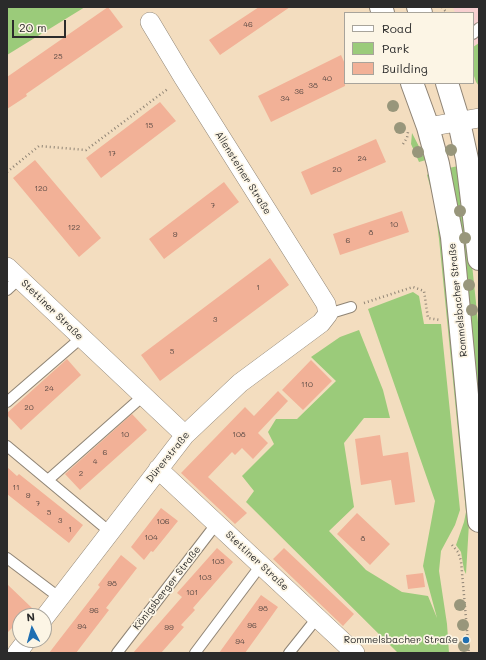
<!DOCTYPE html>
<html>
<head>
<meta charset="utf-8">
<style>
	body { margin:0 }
	#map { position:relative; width:486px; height:660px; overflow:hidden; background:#f3ddbf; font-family:Mali,sans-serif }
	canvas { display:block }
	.frame { position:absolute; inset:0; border:8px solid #2b2b2b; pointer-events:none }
	.legend { position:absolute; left:344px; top:12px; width:130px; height:72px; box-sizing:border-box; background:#fcf5e5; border:1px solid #a8a49b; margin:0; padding:5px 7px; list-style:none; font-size:12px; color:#2b2b2b }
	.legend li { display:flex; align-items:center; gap:8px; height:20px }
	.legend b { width:20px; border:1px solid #a8a49b }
	.north { position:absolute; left:12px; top:608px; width:40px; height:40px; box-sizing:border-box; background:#fcf5e5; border:1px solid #a8a49b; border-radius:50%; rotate:354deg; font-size:11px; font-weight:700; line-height:16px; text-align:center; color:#2b2b2b }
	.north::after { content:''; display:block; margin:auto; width:14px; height:18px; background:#1f6fb2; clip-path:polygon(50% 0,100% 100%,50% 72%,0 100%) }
	.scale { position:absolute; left:12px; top:20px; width:54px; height:18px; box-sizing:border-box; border:2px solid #2b2b2b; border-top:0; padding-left:5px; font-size:12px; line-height:14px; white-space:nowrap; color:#2b2b2b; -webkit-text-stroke:3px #fcf5e5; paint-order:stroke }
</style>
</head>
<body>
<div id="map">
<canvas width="486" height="660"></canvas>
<div class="frame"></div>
<ul class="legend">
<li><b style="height:5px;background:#fff"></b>Road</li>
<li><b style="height:11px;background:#9bcb7a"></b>Park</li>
<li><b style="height:11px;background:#f2b197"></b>Building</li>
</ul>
<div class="north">N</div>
<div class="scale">20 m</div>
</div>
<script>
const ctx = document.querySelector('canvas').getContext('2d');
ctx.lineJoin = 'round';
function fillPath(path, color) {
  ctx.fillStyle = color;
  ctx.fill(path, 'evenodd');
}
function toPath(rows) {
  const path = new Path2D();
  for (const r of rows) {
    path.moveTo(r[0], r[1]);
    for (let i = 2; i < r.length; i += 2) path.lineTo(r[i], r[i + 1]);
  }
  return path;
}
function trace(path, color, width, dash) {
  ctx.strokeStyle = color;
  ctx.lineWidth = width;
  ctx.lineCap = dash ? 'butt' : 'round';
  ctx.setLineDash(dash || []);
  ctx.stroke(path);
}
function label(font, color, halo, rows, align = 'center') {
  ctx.font = font + ' Mali,sans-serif';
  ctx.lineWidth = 3.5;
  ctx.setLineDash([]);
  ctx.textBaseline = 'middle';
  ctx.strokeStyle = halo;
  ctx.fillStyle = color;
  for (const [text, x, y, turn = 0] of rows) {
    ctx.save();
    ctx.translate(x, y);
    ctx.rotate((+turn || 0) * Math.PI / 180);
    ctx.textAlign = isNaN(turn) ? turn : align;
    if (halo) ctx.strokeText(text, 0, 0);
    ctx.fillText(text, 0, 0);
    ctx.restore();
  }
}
const built = toPath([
	[453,7,479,7,479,43,473,47,473,13,455,13]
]);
const green = toPath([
	[7,7,85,7,7,55],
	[479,43,479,86,476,82,473,73,473,47],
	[412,133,426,160,419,162,411,144],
	[458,166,469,235,479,332,479,421,449,168],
	[430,172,443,238,469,523,466,574,464,570,461,552,456,545,464,522,466,512,439,239,434,200,427,175],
	[413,292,419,296,424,324,441,324,460,510,455,525,441,551,439,571,447,624,449,653,398,653,246,502,254,491,242,476,274,444,268,432,276,419,297,419,336,381,311,357,340,337,359,330,383,390,390,418,364,418,344,443,354,507,329,531,366,570,402,592,428,596,437,618,423,566,435,501,368,309]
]);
const building = toPath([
	[108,7,123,27,26,94,27,96,7,109,7,77],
	[259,7,290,7,220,55,209,40],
	[341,55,345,64,345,86,271,122,258,96],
	[160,102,176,121,101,178,86,158],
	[376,139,386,162,311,195,301,172],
	[35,160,101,238,79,257,13,178],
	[224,182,239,202,164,259,149,239],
	[402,211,409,232,340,255,333,234],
	[270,258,289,285,160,381,141,355],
	[67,359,81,375,21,430,7,415,7,413],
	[311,360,332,381,303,410,282,390],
	[278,391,288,401,258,433,268,443,253,459,242,448,235,455,232,452,208,477,247,513,235,524,181,473,245,407,254,416],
	[132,414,147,430,80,490,65,474],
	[380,435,383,456,408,452,415,502,395,505,391,480,361,485,355,439],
	[7,467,17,476,19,474,83,525,69,543,7,494],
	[161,508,178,521,153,552,151,551,144,560,131,547],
	[357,513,390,544,370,565,337,534],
	[217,548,233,562,193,608,195,610,181,625,184,627,161,653,133,653,182,597,177,593],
	[284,548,354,614,343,626,273,559],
	[121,555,137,568,106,608,109,610,76,653,49,653,100,587,98,585],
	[423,573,425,587,408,589,406,575],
	[7,584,32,608,23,616,20,616,20,620,7,633],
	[261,595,278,607,266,624,245,653,219,653]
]);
const path = toPath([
	[442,7,447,13],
	[403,144,407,138,408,132],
	[7,172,39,146,86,150,169,88],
	[364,303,413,287,424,291,428,318,440,320],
	[452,545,458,552,461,561,469,653]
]);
const lane = toPath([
	[473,34,479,28],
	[7,290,19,279],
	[328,314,351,307],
	[7,402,81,338],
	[7,446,110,532],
	[48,480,143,396],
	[7,558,60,598],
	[117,653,217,523],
	[195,653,261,565],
	[289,653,317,618]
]);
const street = toPath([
	[428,127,479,118],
	[7,267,185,435],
	[158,469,355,653],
	[44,618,185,435,240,383,321,323,328,314,326,304,183,77,150,22],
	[17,653,27,640]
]);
const primary = toPath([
	[381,7,383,13],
	[418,7,421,13],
	[412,83,428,127,438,164,452,237,479,521],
	[447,83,459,122,467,159,479,259]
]);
const trees = [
	[393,106],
	[400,128],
	[451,150],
	[418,152],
	[460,211],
	[465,238],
	[469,285],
	[472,310],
	[460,605],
	[463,625],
	[464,646]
];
const markers = [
	[466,640,4,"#1f6fb2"]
];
const numberNames = [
	["46",248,25],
	["25",58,57],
	["40",327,79],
	["38",313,86],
	["36",299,92],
	["34",285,99],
	["15",149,126],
	["17",112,154],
	["24",362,159],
	["20",337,170],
	["120",41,189],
	["7",213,206],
	["10",394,225],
	["122",74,228],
	["8",371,233],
	["9",175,235],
	["6",348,241],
	["1",258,288],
	["3",215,320],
	["5",172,352],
	["110",307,385],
	["24",49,389],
	["20",29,408],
	["10",125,435],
	["108",239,435],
	["6",105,453],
	["4",95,462],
	["2",81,474],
	["11",16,488],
	["9",28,496],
	["7",38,504],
	["5",49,513],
	["3",60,521],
	["106",163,522],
	["1",70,530],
	["104",151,538],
	["8",363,539],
	["105",218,562],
	["103",205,578],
	["98",112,584],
	["101",192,593],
	["98",263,609],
	["96",94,611],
	["96",252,626],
	["94",82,627],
	["99",169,628],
	["94",240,642]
];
const streetNames = [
	["Allensteiner Straße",243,173,58],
	["Rommelsbacher Straße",458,300,-96],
	["Stettiner Straße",52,310,44],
	["Dürerstraße",168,457,-51],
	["Stettiner Straße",257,561,43],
	["Königsberger Straße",167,588,-52]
];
const poiNames = [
	["Rommelsbacher Straße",458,640]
];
fillPath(built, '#f7cfd0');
fillPath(green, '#9bcb7a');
fillPath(building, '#f2b197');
trace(lane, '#8f8475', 12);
trace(street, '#8f8475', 20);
trace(primary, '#8f8475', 24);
trace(path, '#8f8475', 2.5, [1, 3]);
trace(lane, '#fff', 10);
trace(street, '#fff', 19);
trace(primary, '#fff', 22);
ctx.fillStyle = '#98967b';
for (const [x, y] of trees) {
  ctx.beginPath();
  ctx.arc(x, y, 6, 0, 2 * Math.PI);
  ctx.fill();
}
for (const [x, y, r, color] of markers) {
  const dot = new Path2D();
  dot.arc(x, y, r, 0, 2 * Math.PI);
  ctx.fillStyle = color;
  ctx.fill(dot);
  trace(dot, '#fcf5e5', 1.5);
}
label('8px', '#5d4c46', null, numberNames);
label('10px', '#2b2b2b', '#fcf5e5', streetNames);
label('10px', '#2b2b2b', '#fcf5e5', poiNames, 'right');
</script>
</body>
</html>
